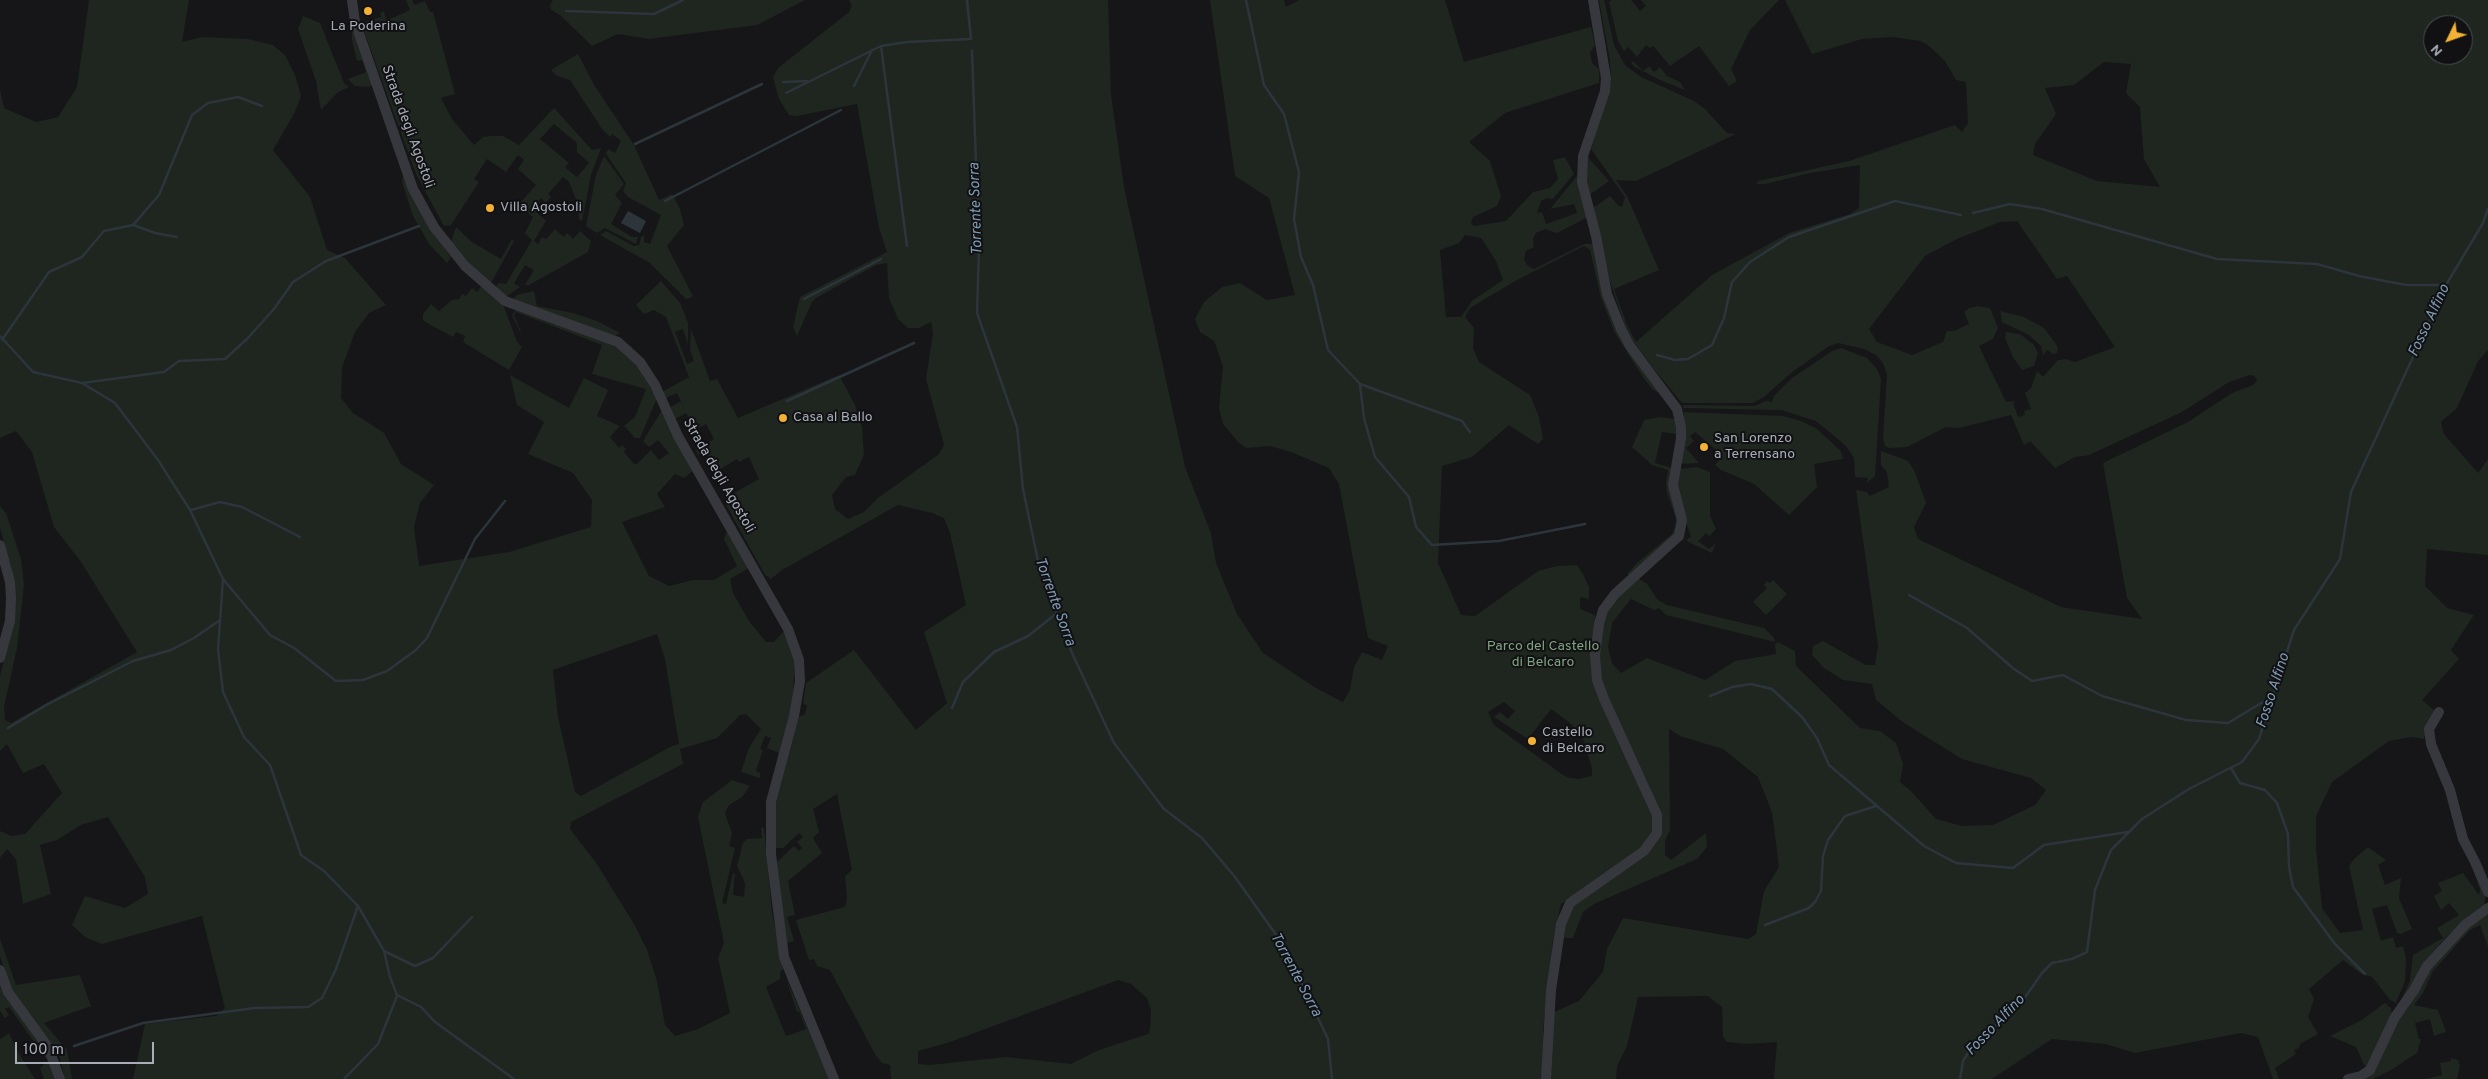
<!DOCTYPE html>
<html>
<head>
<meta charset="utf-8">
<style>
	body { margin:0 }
	#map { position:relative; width:2488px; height:1079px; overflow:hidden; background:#161618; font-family:Overpass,sans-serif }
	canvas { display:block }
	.north { position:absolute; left:2423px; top:15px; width:50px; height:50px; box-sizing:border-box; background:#111113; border:1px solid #4d4f55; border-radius:50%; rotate:228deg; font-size:14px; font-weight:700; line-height:20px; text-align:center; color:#a8adb8 }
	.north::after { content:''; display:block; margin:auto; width:18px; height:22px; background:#f2b134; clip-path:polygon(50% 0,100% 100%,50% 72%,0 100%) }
	.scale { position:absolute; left:15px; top:1042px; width:139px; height:22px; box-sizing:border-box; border:2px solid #a8adb8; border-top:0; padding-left:6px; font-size:15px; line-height:18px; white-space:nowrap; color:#a8adb8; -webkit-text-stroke:4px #111113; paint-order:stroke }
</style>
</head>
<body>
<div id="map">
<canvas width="2488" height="1079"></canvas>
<div class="north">N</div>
<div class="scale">100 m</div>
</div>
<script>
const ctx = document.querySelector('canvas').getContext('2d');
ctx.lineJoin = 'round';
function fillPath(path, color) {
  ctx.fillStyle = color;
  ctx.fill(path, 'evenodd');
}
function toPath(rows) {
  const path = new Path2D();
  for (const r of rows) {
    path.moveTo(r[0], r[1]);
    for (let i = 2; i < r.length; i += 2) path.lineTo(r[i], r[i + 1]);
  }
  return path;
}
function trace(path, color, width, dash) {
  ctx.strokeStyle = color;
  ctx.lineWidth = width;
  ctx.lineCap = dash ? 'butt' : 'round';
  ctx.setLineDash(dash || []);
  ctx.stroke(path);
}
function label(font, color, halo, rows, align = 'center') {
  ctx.font = font + ' Overpass,sans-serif';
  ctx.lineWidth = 4;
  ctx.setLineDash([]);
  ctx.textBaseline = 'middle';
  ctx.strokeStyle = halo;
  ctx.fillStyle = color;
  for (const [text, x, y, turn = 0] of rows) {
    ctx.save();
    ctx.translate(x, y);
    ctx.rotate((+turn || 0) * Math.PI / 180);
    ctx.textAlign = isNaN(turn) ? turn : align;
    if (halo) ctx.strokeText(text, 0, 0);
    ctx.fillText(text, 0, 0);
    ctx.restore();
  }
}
const green = toPath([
	[89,0,189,0,182,42,202,37,248,39,273,45,285,55,295,75,301,96,295,112,273,150,310,197,327,250,345,258,386,305,369,313,355,332,342,368,341,398,353,413,384,433,401,464,434,485,420,503,414,527,419,566,509,552,591,527,592,500,573,473,528,454,544,422,517,405,510,375,569,408,584,378,608,390,597,416,620,426,610,437,619,448,622,445,626,449,624,452,634,464,637,464,651,450,659,460,669,453,658,440,649,447,643,441,662,410,693,471,684,478,675,474,657,494,665,507,622,522,649,576,669,586,693,580,714,580,737,566,724,539,728,528,749,568,730,579,733,593,749,621,766,642,774,642,784,631,795,659,792,707,779,753,767,748,771,738,765,736,760,749,763,750,756,771,760,773,760,778,741,772,749,748,761,729,746,714,740,715,717,738,680,749,683,764,571,822,570,829,597,864,634,924,647,950,657,981,665,1025,675,1036,698,1029,730,1013,718,958,724,943,698,817,703,802,732,780,750,786,742,797,729,805,725,813,732,833,729,846,735,848,722,903,726,904,733,873,735,874,733,895,744,897,745,883,737,866,743,843,747,839,762,838,761,827,764,828,772,913,783,969,780,972,780,979,766,987,786,1036,806,1029,799,1011,797,1012,786,978,829,1079,133,1079,145,1024,216,1016,225,1008,202,916,102,944,85,937,72,925,85,896,125,908,148,894,145,877,108,817,81,825,57,840,40,845,51,894,23,904,16,859,7,849,0,858,0,831,11,836,25,834,62,793,44,764,23,773,7,744,0,751,0,676,12,630,12,571,0,528,0,506,6,513,21,559,24,585,17,648,4,707,5,720,11,723,137,652,81,562,54,527,32,452,16,431,0,438,0,90,4,108,36,122,58,117,77,87],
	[657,634,665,659,679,744,670,747,581,796,575,792,573,783,558,717,553,670],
	[406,0,412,0,414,5,425,1,430,12,433,12,455,94,441,98,452,119,474,145,483,137,491,136,503,136,519,145,554,108,592,150,601,148,591,175,582,221,579,219,576,199,569,182,563,177,548,194,551,197,546,203,541,198,532,208,546,221,534,241,538,244,542,237,546,239,555,229,564,237,567,233,573,239,580,231,591,241,588,252,529,285,525,285,534,270,525,265,514,283,520,287,507,296,496,289,496,287,498,283,506,284,532,240,525,233,533,217,518,205,536,185,518,169,524,160,518,155,506,172,487,159,474,179,479,182,451,225,444,226,416,174,361,23,381,17,380,13,384,11,386,20,395,17,410,10],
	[554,124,577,143,577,152,589,163,577,177,565,167,569,163,540,139],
	[553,0,805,0,757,25,649,39,618,34,592,46,560,15,551,10,550,5],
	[849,0,1108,0,1111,95,1124,187,1185,467,1211,533,1216,563,1237,614,1263,653,1316,688,1343,702,1350,690,1354,667,1362,652,1382,660,1388,646,1368,638,1339,484,1329,468,1291,452,1270,446,1246,448,1238,442,1223,424,1219,408,1223,366,1214,341,1200,332,1195,319,1204,302,1222,287,1240,283,1267,300,1295,295,1269,198,1235,176,1210,0,1284,0,1286,7,1299,0,1445,0,1464,62,1591,27,1595,45,1590,53,1592,63,1599,69,1599,83,1505,113,1469,142,1490,161,1501,196,1497,206,1473,217,1471,224,1474,226,1506,221,1533,192,1550,188,1558,179,1553,160,1565,157,1574,174,1553,199,1547,198,1541,201,1537,213,1542,212,1546,224,1577,213,1574,204,1550,209,1577,176,1588,217,1557,233,1545,229,1536,233,1533,238,1534,247,1526,251,1524,259,1527,265,1534,269,1584,244,1593,244,1605,298,1660,393,1653,390,1643,377,1615,333,1601,298,1590,250,1584,246,1517,280,1470,308,1465,317,1474,328,1473,348,1479,362,1530,395,1539,417,1543,439,1538,444,1509,425,1472,457,1442,466,1438,563,1461,615,1475,616,1538,571,1557,566,1577,565,1584,576,1589,587,1589,599,1580,597,1580,609,1595,615,1596,621,1591,667,1594,680,1653,816,1652,833,1641,849,1561,904,1553,940,1546,1000,1543,1030,1545,1050,1552,1013,1579,1001,1603,972,1607,949,1623,918,1748,939,1756,934,1764,891,1779,867,1772,812,1758,777,1723,749,1680,736,1669,729,1670,830,1665,841,1665,855,1671,860,1706,833,1707,847,1697,859,1594,904,1583,912,1573,938,1564,938,1566,925,1574,905,1646,854,1660,812,1649,785,1607,698,1598,666,1602,625,1610,605,1636,577,1647,584,1658,600,1667,605,1764,628,1774,638,1775,642,1666,615,1659,608,1654,610,1631,599,1612,623,1608,647,1612,663,1621,673,1647,658,1705,680,1735,661,1776,654,1775,644,1778,642,1795,651,1796,666,1860,728,1880,731,1896,743,1903,764,1900,782,1911,791,1936,819,1962,826,1993,825,2035,805,2046,790,2031,778,1962,759,1904,723,1876,700,1872,684,1843,680,1824,668,1812,655,1813,646,1823,641,1866,665,1875,665,1878,646,1856,490,1866,492,1870,496,1889,487,1887,472,1881,465,1881,451,1901,458,1908,461,1914,470,1926,503,1914,527,1918,539,2061,607,2142,619,2127,598,2103,463,2188,422,2232,393,2253,385,2257,381,2255,376,2250,375,2229,382,2182,412,2089,455,2075,457,2055,468,2030,441,2024,445,2011,415,1959,428,1946,427,1907,447,1889,448,1885,446,1883,439,1887,374,1883,363,1876,355,1864,349,1838,343,1829,346,1791,373,1764,397,1753,403,1682,403,1654,369,1635,344,1625,326,1610,281,1593,208,1610,196,1619,206,1622,207,1625,197,1591,149,1611,79,1610,61,1599,0,1604,0,1614,45,1625,65,1641,77,1694,101,1705,109,1727,133,1736,134,1636,181,1616,180,1627,196,1659,270,1614,289,1627,325,1636,342,1712,275,1789,233,1850,214,1859,208,1860,165,1810,173,1765,184,1757,184,1758,181,1849,161,1955,125,1962,132,1968,123,1966,82,1956,80,1945,61,1928,45,1920,41,1893,37,1862,39,1812,54,1785,0,2488,0,2488,350,2478,361,2457,408,2441,422,2444,434,2478,473,2488,459,2488,555,2427,549,2425,586,2447,608,2474,615,2451,650,2459,659,2422,700,2435,711,2427,728,2424,739,2411,737,2389,741,2332,782,2316,816,2316,848,2322,908,2340,933,2363,930,2349,866,2354,859,2368,847,2386,860,2378,865,2385,885,2401,878,2399,898,2412,929,2401,934,2397,933,2387,905,2372,909,2381,941,2393,937,2396,948,2403,946,2406,958,2405,981,2396,1003,2390,1000,2372,977,2360,973,2343,960,2309,989,2314,999,2308,1017,2318,1034,2300,1044,2299,1048,2294,1050,2296,1054,2275,1068,2279,1079,2273,1079,2258,1037,2241,1033,2135,1053,2106,1044,2052,1039,1992,1079,1774,1079,1777,1042,1749,1044,1727,1042,1723,1037,1722,1007,1708,996,1638,997,1627,1046,1617,1066,1616,1079,891,1079,890,1065,882,1063,875,1054,830,970,817,966,814,959,809,960,796,920,845,907,847,899,845,876,852,870,837,794,813,809,819,832,813,838,822,853,788,881,795,915,787,917,794,941,787,943,777,865,778,861,794,846,799,851,802,848,797,842,803,837,799,833,783,848,776,848,776,802,799,717,805,714,807,706,803,703,806,683,854,650,916,730,947,703,924,632,966,605,950,533,944,518,932,513,898,505,782,570,771,579,765,575,724,501,734,493,759,479,749,457,739,462,737,459,717,471,706,451,698,455,696,450,714,439,706,424,697,429,686,413,675,419,669,408,681,401,677,393,666,398,662,392,689,377,666,317,654,310,644,314,636,305,661,281,680,303,688,323,688,344,683,329,675,332,687,364,694,361,690,349,691,329,710,381,717,379,738,418,839,375,855,405,862,427,864,455,855,475,846,477,832,495,835,509,848,519,864,512,878,498,939,454,944,445,926,379,933,333,931,322,919,328,908,328,898,319,889,298,887,263,876,265,816,298,812,302,797,336,793,327,800,297,887,252,879,228,857,104,797,116,789,115,779,99,773,77,778,68,849,12,852,6],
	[2433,25,2463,25,2463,55,2433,55],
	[2104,62,2131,64,2126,93,2140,107,2144,159,2160,187,2097,181,2033,155,2035,144,2056,114,2045,88,2074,85],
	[2017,221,2057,279,2067,276,2115,347,2075,362,2066,359,2058,360,2043,377,2037,371,2031,388,2025,393,2031,409,2024,411,2025,415,2018,417,2013,403,2015,401,2006,402,1979,346,1993,339,1998,328,1990,308,1978,306,1969,308,1964,312,1969,324,1954,331,1947,331,1943,342,1912,355,1877,342,1869,329,1925,256,1957,239,2000,222],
	[1465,235,1481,238,1496,261,1503,280,1472,301,1461,317,1446,317,1440,250,1459,243],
	[1504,702,1515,711,1508,719,1500,712,1494,717,1528,739,1551,709,1569,722,1582,735,1592,768,1592,776,1579,779,1570,778,1563,775,1494,725,1488,712],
	[1118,980,1131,984,1147,998,1151,1010,1150,1030,1148,1034,1099,1050,1071,1064,1006,1057,930,1065,918,1064,918,1051,950,1042],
	[1612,0,1631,0,1640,11,1646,6,1641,0,1779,0,1750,30,1731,69,1737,81,1729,86,1699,46,1670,66,1653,46,1650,48,1646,45,1637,57,1628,47,1624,51,1618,41,1609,2],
	[303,16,320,23,344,83,349,87,338,92,321,110,316,81,298,29],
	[352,28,374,85,368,87,355,86,348,79,366,72,362,60,357,61,352,40],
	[578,54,594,85,634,145,659,200,672,194,680,209,684,225,667,246,693,296,690,298,686,299,650,263,600,235,606,231,634,246,639,245,641,237,644,235,644,242,650,244,661,215,628,197,623,191,626,183,606,154,608,149,615,153,621,141,612,134,610,137,602,129,570,80,557,76,551,70],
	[1633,61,1643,71,1649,66,1654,72,1660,67,1667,76,1680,82,1685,90,1660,80,1635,67,1631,63],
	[1586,155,1609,181,1588,196,1584,182],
	[604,156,624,184,615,195,622,203,611,224,632,237,638,237,636,244,605,228,597,233,586,226,596,175],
	[403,173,428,226,451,257,447,263,429,244,413,216,402,182],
	[456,227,472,242,501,259,512,239,514,241,491,283,479,275,451,242],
	[482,285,503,304,517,342,522,347,509,370,463,342,465,336,456,332,453,337,427,323,423,320,423,314,431,304,439,311,452,300,459,299,462,294,466,296,472,288,477,292],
	[534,291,537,306,573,313,597,321,620,333,614,336,513,299,517,295],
	[516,310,615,346,637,366,657,398,640,438,635,438,624,426,635,417,646,389,592,374,602,345,516,312,514,315,524,340,512,315],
	[2000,311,2024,317,2044,328,2058,347,2057,353,2053,354,2047,350,2043,355,2041,346,2029,335,2002,322],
	[2006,332,2020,334,2034,345,2038,353,2034,366,2022,370,2013,357,2005,338],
	[1841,348,1867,358,1877,369,1881,379,1875,476,1867,483,1868,478,1855,477,1854,458,1846,446,1816,421,1781,410,1683,408,1683,405,1755,406,1766,401,1772,402,1774,396,1792,378,1832,351],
	[1684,412,1783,416,1801,421,1816,428,1829,440,1841,451,1843,459,1814,464,1817,487,1789,515,1754,484,1721,470,1715,465,1723,456,1695,432,1690,436,1694,441,1686,448,1699,463,1679,464],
	[1660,417,1675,419,1677,429,1676,434,1662,432,1655,463,1671,468,1679,518,1677,533,1628,576,1628,573,1637,563,1672,534,1675,527,1676,518,1667,493,1666,482,1668,470,1652,465,1632,447,1644,420],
	[1697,467,1710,472,1710,516,1716,529,1709,536,1706,533,1698,541,1709,549,1716,543,1712,553,1688,542,1687,539,1691,537,1676,492,1678,469],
	[1773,580,1787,594,1766,615,1753,602,1767,588,1764,585,1767,581,1770,583],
	[2474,871,2486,895,2484,905,2448,935,2424,962,2410,992,2399,1004,2410,981,2413,955,2443,938,2437,928,2459,915,2449,903,2441,910,2434,896,2442,891,2438,883,2463,873,2479,895,2480,890],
	[2488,914,2488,947,2480,925,2470,930,2433,971,2423,993,2414,1005,2438,1010,2446,1032,2434,1036,2430,1019,2415,1023,2419,1039,2421,1039,2417,1053,2391,1070,2373,1079,2366,1079,2373,1073,2398,1021,2429,970,2469,927],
	[0,939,16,985,80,975,91,1006,44,1023,67,1050,72,1079,65,1079,60,1058,52,1044,12,992,0,956],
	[0,982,43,1047,57,1079,44,1079,40,1068,48,1061,9,1007,5,1009,9,1015,5,1018,0,1011],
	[2385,1003,2391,1008,2392,1016,2366,1069,2356,1047,2330,1036,2360,1021],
	[9,1033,18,1052,35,1079,0,1079,0,1039],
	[2451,1058,2458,1060,2460,1066,2457,1079,2425,1079,2442,1075,2440,1063,2451,1061]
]);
const water = toPath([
	[628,211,646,221,640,233,621,223]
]);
const stream = toPath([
	[1246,0,1264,85,1284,114,1299,172,1294,219,1301,257,1313,285,1328,350,1360,384,1462,421,1470,432],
	[566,11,654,14,683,0],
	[881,46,907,246],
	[972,51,979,248,977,313,1017,427,1023,489,1039,566,1072,653,1114,743,1164,809,1202,838,1235,877,1282,943,1328,1039,1332,1079],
	[783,82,807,81],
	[854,86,872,50],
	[786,93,881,46,907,42,971,39,967,0],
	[635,144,762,84],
	[665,201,841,110],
	[1973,213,2010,204,2042,209,2217,259,2317,264,2359,276,2406,285,2446,285],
	[133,225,155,233,177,237],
	[804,299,881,259],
	[0,336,33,372,82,383,115,403,158,460,190,510,223,579,218,649,223,692,244,737,270,765,301,855,324,871,358,906,384,951,390,977,397,995,421,1007,435,1022,514,1079],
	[2,340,49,272,82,257,104,231,133,225,159,195,192,115,208,103,238,97,262,106],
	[1657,355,1675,360,1688,359,1712,345,1724,318,1732,282,1750,262,1789,237,1895,201,1961,215],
	[82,383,164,372,179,361,225,359,247,339,274,309,293,282,326,261,419,226],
	[1360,385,1364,418,1375,457,1409,497,1416,527,1432,545,1499,541,1585,524],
	[787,401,914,343],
	[191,510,220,502,242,507,300,537],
	[223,579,270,635,294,648,336,681,363,680,387,671,416,650,427,638,475,539,505,501],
	[1909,595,1967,628,2014,669,2032,681,2063,675,2102,696,2186,720,2228,723,2273,696],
	[1710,696,1732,687,1751,684,1772,689,1802,717,1817,738,1829,765,1924,846,1956,863,2013,868,2044,845,2128,832],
	[952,708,963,682,994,652,1028,636,1057,613],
	[8,728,48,704,133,661,171,650,194,638,220,620],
	[2231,768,2240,783,2265,790,2277,803,2288,834,2289,867,2293,887,2335,944,2365,974],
	[1765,925,1809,908,1815,902,1821,891,1823,856,1828,840,1845,816,1876,806],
	[384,951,415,966,433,958,472,917],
	[74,1046,143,1023,255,1008,308,1007,322,998,336,969,358,906],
	[344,1079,378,1044,397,996],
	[1960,1079,1963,1061,1971,1048,2021,1003,2042,973,2052,963,2072,959,2087,952,2095,890,2111,850,2142,819,2189,789,2242,762,2259,739,2294,630,2340,559,2351,492,2446,285,2483,223,2488,209]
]);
const minor = toPath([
	[352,0,355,22,413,189,434,227,465,266,505,301,618,342,640,362,655,385,678,436,788,629,799,660,800,681,794,716,771,802,771,854,784,957,834,1079],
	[0,545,10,582,11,598,10,621,0,658],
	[2439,712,2429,729,2431,744,2450,790,2463,839,2475,862,2488,892],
	[0,970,8,992,48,1047,60,1079],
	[1546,1079,1551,990,1561,924,1570,903,1644,851,1657,833,1657,815,1604,699,1597,680,1595,655,1599,624,1603,610,1615,594,1679,536,1682,520,1673,485,1681,438,1681,427,1677,409,1630,346,1621,329,1607,294,1596,236,1582,182,1583,156,1605,91,1606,78,1593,0],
	[2348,1079,2361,1076,2370,1070,2395,1017,2414,990,2427,966,2466,924,2488,908]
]);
const markers = [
	[368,11,5,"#f2b134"],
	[490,208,5,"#f2b134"],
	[783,418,5,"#f2b134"],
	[1704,447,5,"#f2b134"],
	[1532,741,5,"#f2b134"]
];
const poiNames = [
	["La Poderina",368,27,"center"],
	["Villa Agostoli",500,208],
	["Casa al Ballo",793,418],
	["San Lorenzo",1714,439],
	["a Terrensano",1714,455],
	["Castello",1542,733],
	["di Belcaro",1542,749]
];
const streetNames = [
	["Strada degli Agostoli",407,127,70],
	["Strada degli Agostoli",718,476,60]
];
const parkNames = [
	["Parco del Castello",1543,647],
	["di Belcaro",1543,663]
];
const waterNames = [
	["Torrente Sorra",977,209,-92],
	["Fosso Alfino",2430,321,-65],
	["Torrente Sorra",1054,602,70],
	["Fosso Alfino",2274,691,-72],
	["Torrente Sorra",1295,975,62],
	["Fosso Alfino",1996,1026,-46]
];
fillPath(green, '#1e261f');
fillPath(water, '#2c353c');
trace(stream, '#2c353c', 2.5);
trace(minor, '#37383d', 10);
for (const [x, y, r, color] of markers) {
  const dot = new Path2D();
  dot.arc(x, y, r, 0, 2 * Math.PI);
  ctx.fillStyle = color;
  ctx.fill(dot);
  trace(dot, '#111113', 2);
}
label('14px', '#a8adb8', '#111113', poiNames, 'left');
label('14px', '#a8adb8', '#111113', streetNames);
label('14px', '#7fa381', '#111113', parkNames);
label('italic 15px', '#7f9bb3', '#111113', waterNames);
</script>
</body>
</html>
